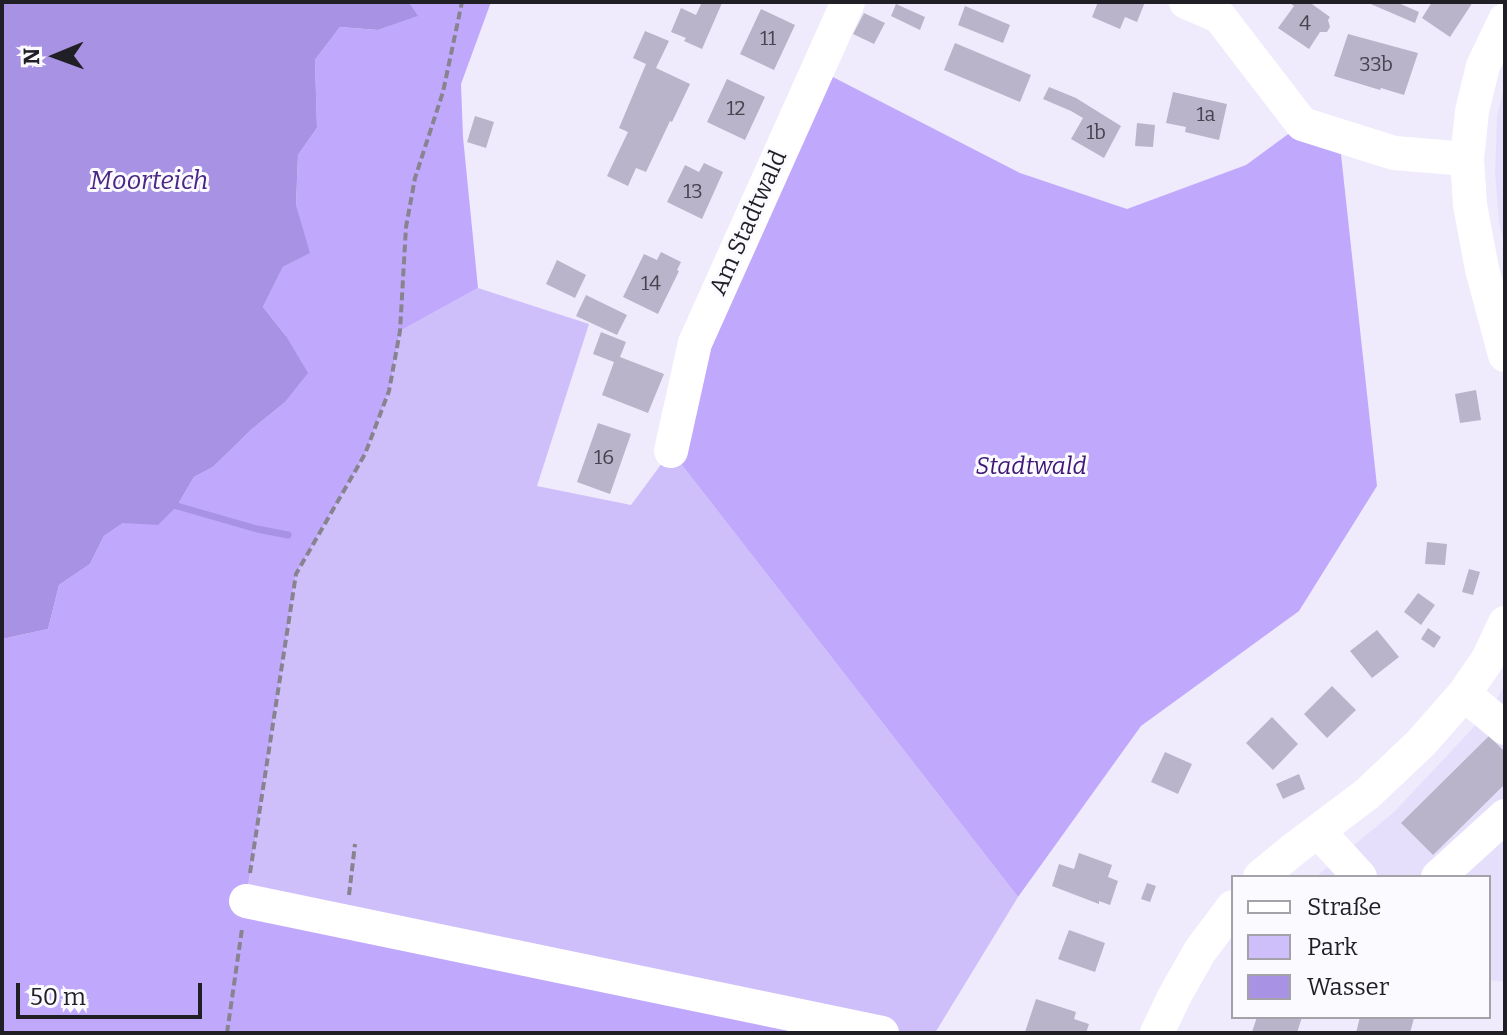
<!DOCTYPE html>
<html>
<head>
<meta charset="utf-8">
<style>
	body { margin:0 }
	#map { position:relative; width:1507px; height:1035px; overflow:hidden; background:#efebfc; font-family:Bitter,serif }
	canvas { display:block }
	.frame { position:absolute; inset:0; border:4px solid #211f26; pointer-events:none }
	.legend { position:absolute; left:1231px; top:875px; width:260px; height:144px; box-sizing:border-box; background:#fbfafe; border:2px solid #a4a2a8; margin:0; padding:10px 14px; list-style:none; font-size:24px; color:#211f26 }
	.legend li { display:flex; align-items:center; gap:16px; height:40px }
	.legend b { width:40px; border:2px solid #a4a2a8 }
	.north { position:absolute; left:16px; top:16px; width:80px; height:80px; -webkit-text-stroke:6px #fbfafe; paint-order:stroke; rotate:269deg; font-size:22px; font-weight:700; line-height:32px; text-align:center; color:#211f26 }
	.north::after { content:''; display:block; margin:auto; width:28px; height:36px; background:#211f26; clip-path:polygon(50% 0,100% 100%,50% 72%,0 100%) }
	.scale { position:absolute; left:16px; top:983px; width:186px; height:36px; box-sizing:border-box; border:4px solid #211f26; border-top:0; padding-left:10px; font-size:24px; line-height:28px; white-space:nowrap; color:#211f26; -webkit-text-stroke:6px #fbfafe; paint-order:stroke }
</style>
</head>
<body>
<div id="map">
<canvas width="1507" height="1035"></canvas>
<div class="frame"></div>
<ul class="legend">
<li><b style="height:10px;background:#fff"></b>Straße</li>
<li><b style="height:22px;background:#cebffb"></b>Park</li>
<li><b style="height:22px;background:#a892e3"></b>Wasser</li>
</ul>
<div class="north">N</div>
<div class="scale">50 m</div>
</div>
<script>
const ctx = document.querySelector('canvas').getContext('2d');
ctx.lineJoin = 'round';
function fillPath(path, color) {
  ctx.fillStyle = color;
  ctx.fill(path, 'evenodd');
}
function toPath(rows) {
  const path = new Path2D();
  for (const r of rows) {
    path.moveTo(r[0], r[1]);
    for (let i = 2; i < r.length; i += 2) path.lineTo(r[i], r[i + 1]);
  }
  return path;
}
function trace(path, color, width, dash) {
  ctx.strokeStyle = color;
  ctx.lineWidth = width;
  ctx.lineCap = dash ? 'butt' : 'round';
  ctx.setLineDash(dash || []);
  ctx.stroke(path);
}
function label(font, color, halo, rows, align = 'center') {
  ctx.font = font + ' Bitter,serif';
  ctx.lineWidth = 6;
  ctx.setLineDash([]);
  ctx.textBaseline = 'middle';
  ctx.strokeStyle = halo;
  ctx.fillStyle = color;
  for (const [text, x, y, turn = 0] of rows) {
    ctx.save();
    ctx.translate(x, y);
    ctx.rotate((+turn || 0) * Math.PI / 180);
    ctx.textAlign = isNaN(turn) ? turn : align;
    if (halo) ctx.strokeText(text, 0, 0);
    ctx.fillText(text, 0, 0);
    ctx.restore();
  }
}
const built = toPath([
	[1505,84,1505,247,1499,222,1495,173,1497,116],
	[1505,684,1505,982,1489,980,1489,877,1320,877,1318,875,1395,811,1471,730,1498,697]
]);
const green = toPath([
	[478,288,589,324,537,486,631,505,671,451,1018,897,935,1033,882,1033,246,901,296,574,365,454,389,391,400,331]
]);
const forest = toPath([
	[409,2,491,2,461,84,463,137,478,288,400,331,389,391,365,454,296,574,246,900,882,1033,2,1033,2,639,48,629,59,585,90,564,104,536,123,523,177,506,194,477,213,467,252,429,284,403,286,336,263,307,283,267,309,253,296,206,298,155,317,128,315,60,340,27,378,30,417,16],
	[827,74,1020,173,1127,209,1246,165,1302,124,1339,136,1377,486,1299,611,1141,726,1018,897,671,451,695,343]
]);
const water = toPath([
	[2,2,409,2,418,16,378,30,340,27,315,60,317,128,298,155,296,205,310,253,283,267,263,307,286,336,308,373,284,403,252,429,213,467,194,477,177,506,158,525,123,523,104,536,90,564,59,585,48,629,2,639]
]);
const stream = toPath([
	[177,506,257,529,288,535]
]);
const building = toPath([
	[702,2,722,3,702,49,684,41,686,38,671,32,681,8,696,15],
	[1098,2,1145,2,1137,22,1125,17,1120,29,1092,17],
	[1288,2,1309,2,1330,17,1328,20,1330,27,1327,32,1320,32,1309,49,1278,28,1294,6],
	[1366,2,1396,2,1419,12,1415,23],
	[1432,2,1473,2,1450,37,1422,18],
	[896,4,925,17,920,30,891,16],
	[965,6,1010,25,1003,43,958,25],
	[761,9,795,25,774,70,740,54],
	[864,13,885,23,874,44,853,34],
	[645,31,669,41,656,68,690,84,672,122,670,121,646,172,636,168,628,186,607,176,628,132,619,128,646,64,633,58],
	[1348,34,1418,53,1404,95,1381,88,1380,90,1334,76],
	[955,43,1031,75,1020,102,944,70],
	[727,79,765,97,745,140,707,122],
	[1049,87,1076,98,1121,126,1104,158,1071,139,1083,118,1071,111,1043,99],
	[1173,92,1227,104,1219,140,1185,132,1186,127,1166,123],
	[475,116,494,122,486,148,467,142],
	[1137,123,1155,125,1153,147,1135,146],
	[704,163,723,172,702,219,667,202,685,165,699,172],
	[661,252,681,262,677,270,679,271,658,314,623,297,644,254,657,260],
	[557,260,586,275,575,298,546,284],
	[586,295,627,315,617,335,576,316],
	[601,332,626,342,620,357,664,374,648,413,602,395,614,362,593,354],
	[1476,390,1481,420,1460,423,1455,394],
	[598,423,631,434,610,494,577,482],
	[1427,542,1447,544,1445,565,1425,564],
	[1469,569,1480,572,1473,595,1462,592],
	[1418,593,1435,605,1421,625,1404,612],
	[1428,628,1441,637,1434,648,1421,639],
	[1377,630,1399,657,1372,678,1350,651],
	[1332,686,1356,710,1327,738,1304,714],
	[1272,717,1298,744,1273,770,1246,743],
	[1489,736,1505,752,1505,784,1433,855,1401,823],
	[1165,752,1192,764,1178,794,1151,782],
	[1299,774,1305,789,1283,799,1276,784],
	[1079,853,1112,865,1108,877,1118,881,1110,905,1099,901,1099,904,1052,886,1059,864,1074,869],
	[1147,883,1156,886,1150,902,1141,899],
	[1069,930,1105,943,1095,972,1058,959],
	[1036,999,1076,1012,1074,1019,1089,1024,1086,1033,1025,1032],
	[1257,1017,1265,1018,1302,1017,1297,1033,1255,1033,1252,1032],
	[1360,1017,1411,1017,1414,1018,1410,1033,1356,1033]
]);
const path = toPath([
	[250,873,296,574,365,454,389,391,400,331,406,227,415,178,443,92,462,2],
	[349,895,355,844],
	[227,1033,242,929]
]);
const minor = toPath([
	[1186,2,1219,16,1302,124,1394,153,1467,159],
	[1505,20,1483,66,1472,111,1467,159,1470,205,1482,269,1505,355],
	[671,451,695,343,848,2],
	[1464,694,1505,728],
	[1318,831,1360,877],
	[1260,877,1294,849,1367,794,1421,743,1464,694,1488,659,1505,623],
	[1438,877,1505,816],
	[246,901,882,1033],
	[1157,1033,1174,997,1200,951,1233,907]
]);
const numberNames = [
	["4",1305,24],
	["11",768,39],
	["33b",1376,65],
	["12",736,109],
	["1a",1206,115],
	["1b",1096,133],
	["13",693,192],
	["14",651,284],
	["16",604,458]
];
const streetNames = [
	["Am Stadtwald",749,223,-66]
];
const parkNames = [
	["Stadtwald",1031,467]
];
const waterNames = [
	["Moorteich",149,182]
];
fillPath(built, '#e6dffc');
fillPath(green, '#cebffb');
fillPath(forest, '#c0a9fd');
fillPath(water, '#a892e3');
trace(stream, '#a892e3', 7);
fillPath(building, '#b9b4c9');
trace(path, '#878490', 4, [8, 4]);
trace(minor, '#fff', 34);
label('20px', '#47444f', null, numberNames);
label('24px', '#211f26', '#fbfafe', streetNames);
label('italic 24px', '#3f1776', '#fbfafe', parkNames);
label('italic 26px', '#4b2785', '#fbfafe', waterNames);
</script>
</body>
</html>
